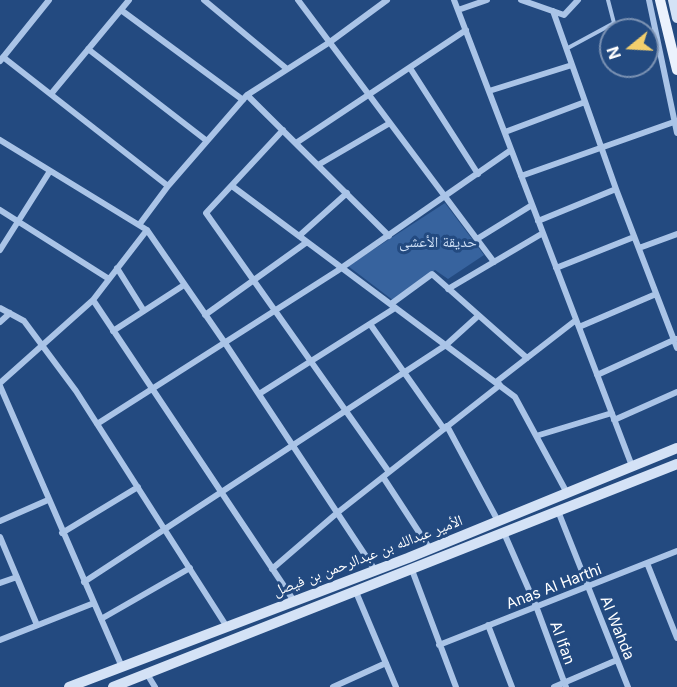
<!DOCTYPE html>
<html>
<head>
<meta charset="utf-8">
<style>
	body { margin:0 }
	#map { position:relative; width:677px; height:687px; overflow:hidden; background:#234a80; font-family:Inter,sans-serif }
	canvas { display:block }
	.north { position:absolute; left:599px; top:18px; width:60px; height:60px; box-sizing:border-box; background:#234a80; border:2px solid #7b92b3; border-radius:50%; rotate:252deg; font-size:16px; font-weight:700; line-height:24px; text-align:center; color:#fff }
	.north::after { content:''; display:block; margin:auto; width:21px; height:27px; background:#f2ce6d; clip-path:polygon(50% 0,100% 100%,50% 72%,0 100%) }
</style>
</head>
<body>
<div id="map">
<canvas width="677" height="687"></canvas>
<div class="north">N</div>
</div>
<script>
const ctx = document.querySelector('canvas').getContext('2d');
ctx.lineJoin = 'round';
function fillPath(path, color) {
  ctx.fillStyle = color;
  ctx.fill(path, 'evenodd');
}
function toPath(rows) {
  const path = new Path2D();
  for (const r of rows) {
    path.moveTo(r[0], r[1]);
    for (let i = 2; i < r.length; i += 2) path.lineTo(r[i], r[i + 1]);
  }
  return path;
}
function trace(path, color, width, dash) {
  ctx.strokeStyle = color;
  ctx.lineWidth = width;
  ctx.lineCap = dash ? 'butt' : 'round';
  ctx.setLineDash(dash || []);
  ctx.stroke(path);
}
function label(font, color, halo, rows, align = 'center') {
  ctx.font = font + ' Inter,"Noto Naskh Arabic",sans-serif';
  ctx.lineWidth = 6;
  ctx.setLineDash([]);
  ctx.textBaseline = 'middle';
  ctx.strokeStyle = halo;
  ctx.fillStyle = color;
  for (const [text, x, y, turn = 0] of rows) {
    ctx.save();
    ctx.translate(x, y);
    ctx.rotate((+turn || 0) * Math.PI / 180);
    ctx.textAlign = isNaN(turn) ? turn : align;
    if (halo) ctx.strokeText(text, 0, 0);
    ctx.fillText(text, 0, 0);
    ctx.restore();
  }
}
const green = toPath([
	[445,203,484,255,448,279,435,270,394,301,348,266]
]);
const service = toPath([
	[566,49,614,23,608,0]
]);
const minor = toPath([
	[204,0,287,69],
	[298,0,494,262],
	[454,0,632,466],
	[521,0,564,15,578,0],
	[649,0,677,133],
	[121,10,243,100],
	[458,10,487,0],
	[553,11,616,189,677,348],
	[88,49,207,141],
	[3,57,168,186],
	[0,61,49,0],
	[410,68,478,174],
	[489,91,572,65],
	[51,94,129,0],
	[247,95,389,236],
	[283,130,206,213,389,472],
	[505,132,585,102],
	[0,140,147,230,225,343,375,570],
	[296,143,466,30],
	[318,165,390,123],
	[521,176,674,122],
	[232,186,515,397,567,493],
	[0,210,109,279],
	[538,221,616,189],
	[139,225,168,186,247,95,330,42,387,0],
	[299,236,347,193],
	[477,239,532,205],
	[639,248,677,234],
	[0,250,50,171],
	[117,268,144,311],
	[556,268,634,237],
	[448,289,543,233],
	[93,300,294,601],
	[391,304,432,274,527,358],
	[0,308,24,321,76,391,227,627],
	[205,315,307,242],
	[0,322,10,313],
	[370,324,444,429],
	[579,327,656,294],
	[113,331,184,285],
	[597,375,676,339],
	[496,382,576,320],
	[0,383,93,300,147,230],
	[0,386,122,667],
	[259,394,395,308],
	[614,420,677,392],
	[97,424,337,271,511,150],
	[447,426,498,521],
	[536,436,612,413],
	[383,477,430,549],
	[558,511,628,687],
	[0,521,48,500],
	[62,533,138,487],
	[504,533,536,606,566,687],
	[0,537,37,625],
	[647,563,677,638],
	[272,569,337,513,500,385],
	[412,570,456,687],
	[84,582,446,345,478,316],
	[0,583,17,577],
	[356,592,396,687],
	[101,619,190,568],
	[488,625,512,687],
	[0,640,94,603],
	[439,645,677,551],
	[147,674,155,687],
	[333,687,386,663],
	[554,687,617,660]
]);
const secondary = toPath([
	[673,0,677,18],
	[69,687,408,558,677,448],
	[113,687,677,464]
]);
const primary = toPath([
	[660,0,677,70]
]);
const parkNames = [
	["حديقة الأعشى",438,242]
];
const streetNames = [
	["الأمير عبدالله بن عبدالرحمن بن فيصل",368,556,-21],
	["Anas Al Harthi",554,587,-21],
	["Al Wahda",617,628,68],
	["Al Ifan",562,643,70]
];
fillPath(green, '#37639e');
trace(service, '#aac4e7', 4);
trace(minor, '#aac4e7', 6);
trace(secondary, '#d4e2f6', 10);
trace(primary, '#ebf2fd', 10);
label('15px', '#cddef5', '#234a80', parkNames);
label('15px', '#fff', '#234a80', streetNames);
</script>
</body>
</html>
